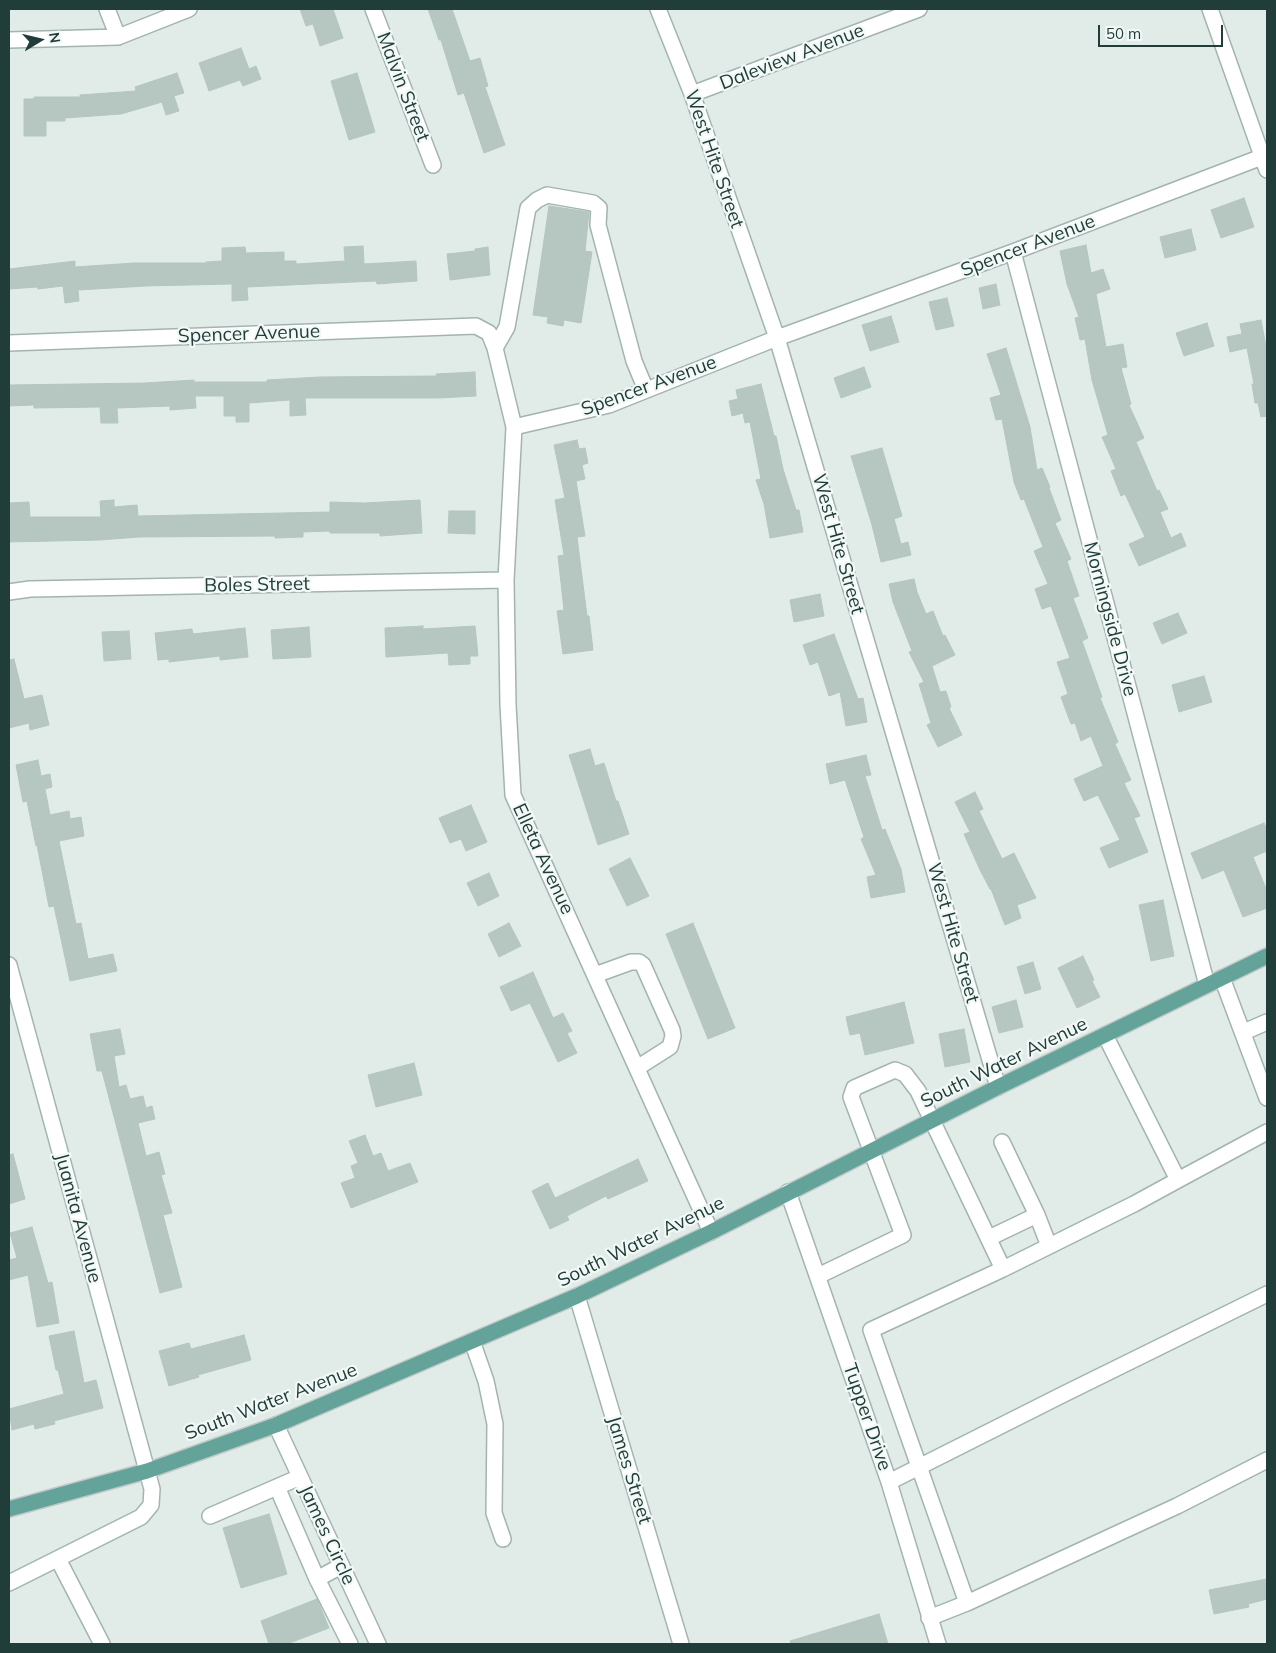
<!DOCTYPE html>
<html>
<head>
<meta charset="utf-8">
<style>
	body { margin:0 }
	#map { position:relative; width:1276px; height:1653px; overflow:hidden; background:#e1ece8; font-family:Mulish,sans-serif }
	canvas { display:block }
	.frame { position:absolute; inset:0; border:10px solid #203d39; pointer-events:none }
	.north { position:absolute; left:15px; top:15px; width:50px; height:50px; -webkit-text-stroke:4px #f1f8f6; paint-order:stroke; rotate:81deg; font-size:14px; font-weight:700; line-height:20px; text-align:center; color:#203d39 }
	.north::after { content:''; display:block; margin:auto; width:18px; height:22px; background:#203d39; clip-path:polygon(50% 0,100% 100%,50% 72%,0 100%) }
	.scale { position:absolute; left:1098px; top:25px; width:125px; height:22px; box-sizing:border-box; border:2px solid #203d39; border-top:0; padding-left:6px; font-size:15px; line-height:18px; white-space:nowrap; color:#203d39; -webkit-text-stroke:4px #f1f8f6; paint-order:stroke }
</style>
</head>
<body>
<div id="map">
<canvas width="1276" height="1653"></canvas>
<div class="frame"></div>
<div class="north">N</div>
<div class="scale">50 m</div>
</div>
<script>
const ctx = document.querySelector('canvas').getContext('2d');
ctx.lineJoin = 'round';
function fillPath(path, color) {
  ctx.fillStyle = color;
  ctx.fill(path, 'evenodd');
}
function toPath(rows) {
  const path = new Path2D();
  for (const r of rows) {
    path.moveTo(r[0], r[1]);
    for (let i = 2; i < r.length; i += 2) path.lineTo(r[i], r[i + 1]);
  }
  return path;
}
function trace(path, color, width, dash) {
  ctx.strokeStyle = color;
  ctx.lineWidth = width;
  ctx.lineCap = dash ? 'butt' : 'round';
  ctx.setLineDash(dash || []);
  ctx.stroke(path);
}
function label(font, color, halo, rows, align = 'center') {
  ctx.font = font + ' Mulish,sans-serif';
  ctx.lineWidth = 4.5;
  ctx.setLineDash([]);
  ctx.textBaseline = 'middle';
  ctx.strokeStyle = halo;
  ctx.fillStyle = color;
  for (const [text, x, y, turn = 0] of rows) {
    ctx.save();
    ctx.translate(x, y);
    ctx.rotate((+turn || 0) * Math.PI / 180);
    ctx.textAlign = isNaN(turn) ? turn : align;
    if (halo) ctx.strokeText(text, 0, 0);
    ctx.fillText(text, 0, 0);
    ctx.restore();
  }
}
const building = toPath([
	[300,9,333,9,343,38,320,46,313,24,306,26,300,9],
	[428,9,452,9,470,61,480,58,488,86,485,87,505,145,484,153,464,93,458,95,441,40,439,40,428,9],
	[241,48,249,69,256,66,261,79,243,86,240,80,209,91,199,63,241,48],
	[177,73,184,93,174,96,179,111,166,115,162,102,121,114,65,118,65,121,46,121,46,136,24,136,24,99,34,99,34,97,80,97,80,95,136,91,135,87,177,73],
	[357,73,375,132,349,140,331,81,357,73],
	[1244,198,1254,227,1221,238,1211,210,1244,198],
	[549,206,589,212,585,251,592,252,581,323,564,320,563,326,547,323,548,317,533,315,549,206],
	[1191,229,1196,250,1165,258,1160,237,1191,229],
	[1086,245,1091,273,1103,269,1110,289,1096,294,1106,347,1123,344,1127,367,1121,368,1131,404,1129,405,1144,438,1136,442,1157,491,1159,490,1168,509,1160,512,1171,538,1181,533,1186,546,1139,566,1129,544,1145,537,1125,494,1121,496,1111,471,1116,469,1102,437,1108,435,1092,380,1085,339,1080,340,1075,318,1079,317,1067,284,1060,251,1086,245],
	[363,246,364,264,416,261,417,281,377,284,376,281,247,287,248,300,232,301,232,284,146,286,78,290,79,301,65,303,63,286,38,289,37,287,9,289,9,269,75,261,75,267,134,263,206,263,206,262,222,261,222,248,245,247,246,253,284,252,284,261,296,261,296,264,345,261,344,247,363,246],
	[488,247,490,275,450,280,447,254,475,251,475,249,488,247],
	[996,284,1000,305,983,309,979,288,996,284],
	[947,298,954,326,936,330,929,302,947,298],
	[891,316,899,342,870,351,862,325,891,316],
	[1261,320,1267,352,1267,416,1261,417,1258,403,1255,403,1252,384,1254,384,1247,348,1230,352,1227,337,1242,334,1240,324,1261,320],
	[1207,323,1214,346,1184,356,1176,333,1207,323],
	[1006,348,1030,427,1037,470,1042,468,1050,487,1049,488,1061,520,1055,523,1071,559,1067,561,1079,596,1073,598,1088,638,1082,641,1102,697,1100,698,1118,742,1115,744,1131,780,1124,783,1140,816,1134,818,1148,852,1109,868,1100,848,1120,840,1098,795,1084,801,1074,779,1103,766,1091,736,1081,741,1075,723,1071,724,1061,697,1068,694,1057,662,1070,658,1051,606,1042,609,1035,589,1048,584,1034,551,1043,547,1024,499,1021,500,1014,482,1002,419,996,420,990,398,1001,395,987,354,1006,348],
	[864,367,871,387,841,398,834,378,864,367],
	[475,372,476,396,438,398,305,398,306,415,290,416,290,400,249,403,249,422,236,422,236,416,224,416,224,396,195,396,196,408,170,410,170,406,117,408,118,423,101,423,100,407,34,408,34,405,9,406,9,385,145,383,194,380,194,382,267,382,267,380,320,377,437,376,436,374,475,372],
	[761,384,774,436,776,436,783,469,796,510,799,510,803,532,770,538,764,504,756,480,761,479,750,422,745,423,743,413,732,416,729,401,738,399,736,390,761,384],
	[577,440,579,449,585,448,588,463,582,465,585,479,576,481,585,536,577,537,587,616,589,616,593,650,563,654,557,611,564,610,558,556,564,555,555,500,565,498,554,445,577,440],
	[882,448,902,516,894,519,901,544,908,542,911,555,881,562,872,525,851,456,882,448],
	[114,500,114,507,137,505,138,516,330,512,330,502,364,503,420,500,422,533,380,536,380,533,330,533,330,531,303,532,303,537,275,538,275,536,139,537,100,540,9,542,9,503,29,502,30,517,101,517,100,501,114,500],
	[449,511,475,511,475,534,448,533,449,511],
	[914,579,917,592,926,614,933,611,943,636,945,635,955,655,932,666,940,692,946,691,951,707,949,708,962,735,938,747,927,725,931,723,919,684,924,682,909,652,912,651,893,602,889,584,914,579],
	[820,594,824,616,794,622,790,600,820,594],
	[1178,613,1187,633,1162,644,1153,623,1178,613],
	[423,626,423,629,475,626,478,656,470,656,470,664,449,665,448,653,386,657,385,628,423,626],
	[309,627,311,657,273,659,271,630,309,627],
	[245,628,248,657,220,660,220,656,169,662,169,659,158,660,155,633,192,629,193,634,245,628],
	[129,631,131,659,104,661,102,632,129,631],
	[834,634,858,699,863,698,867,722,846,726,840,692,829,696,818,662,810,665,803,645,834,634],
	[14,659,24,699,42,695,49,725,30,730,29,723,9,728,9,660,14,659],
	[1204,676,1212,702,1179,712,1172,685,1204,676],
	[590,749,595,766,604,763,616,801,618,801,629,834,598,845,569,755,590,749],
	[866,755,871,775,865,776,882,830,885,829,901,869,905,892,871,898,867,877,876,875,861,839,864,837,845,780,830,784,826,764,866,755],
	[38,760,41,776,50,774,52,787,45,789,50,815,69,811,70,819,81,817,84,836,59,841,76,924,81,923,88,959,113,954,117,971,70,981,54,906,49,907,37,845,36,846,27,801,23,802,16,765,38,760],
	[975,792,983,809,979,811,1002,859,1014,853,1036,898,1017,905,1021,918,1005,925,991,889,990,889,980,870,964,834,970,832,955,802,975,792],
	[471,805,487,842,466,851,461,839,450,843,439,818,471,805],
	[1264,823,1267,830,1267,851,1253,857,1267,891,1267,908,1243,917,1224,870,1202,879,1191,853,1264,823],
	[630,858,649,896,627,906,609,869,630,858],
	[489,873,499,896,478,906,467,883,489,873],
	[1163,900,1174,956,1151,961,1139,905,1163,900],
	[509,923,521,946,499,957,488,934,509,923],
	[693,923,735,1028,708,1039,666,934,693,923],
	[1083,956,1094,980,1092,981,1100,997,1077,1008,1058,968,1083,956],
	[1033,962,1041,989,1025,994,1017,967,1033,962],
	[533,972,553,1018,563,1013,572,1031,567,1033,577,1053,558,1062,530,1003,511,1011,500,987,533,972],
	[1016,1000,1023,1027,999,1033,992,1007,1016,1000],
	[904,1002,914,1043,865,1055,860,1033,850,1035,846,1017,904,1002],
	[120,1029,125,1054,114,1056,119,1087,126,1085,130,1099,143,1096,146,1108,152,1106,155,1119,138,1123,146,1156,159,1152,165,1174,161,1175,172,1213,163,1215,182,1287,160,1293,102,1071,97,1071,90,1034,120,1029],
	[964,1029,970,1062,945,1067,939,1034,964,1029],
	[414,1063,422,1095,376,1107,368,1075,414,1063],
	[365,1135,373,1156,381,1153,388,1171,410,1163,418,1182,351,1208,341,1183,355,1178,351,1166,358,1163,349,1141,365,1135],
	[13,1154,25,1199,9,1204,9,1155,13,1154],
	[638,1159,648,1181,608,1199,606,1196,567,1216,569,1220,550,1229,532,1191,548,1183,555,1198,638,1159],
	[32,1227,48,1283,52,1282,59,1323,37,1327,28,1275,9,1280,9,1260,17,1258,10,1233,32,1227],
	[74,1331,84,1383,96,1380,103,1408,54,1421,55,1424,35,1429,34,1424,12,1430,9,1409,64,1394,58,1370,56,1370,49,1336,74,1331],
	[244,1335,251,1360,198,1375,199,1377,169,1386,159,1351,189,1343,191,1349,244,1335],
	[269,1514,287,1574,241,1588,223,1528,269,1514],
	[1267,1579,1267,1599,1248,1604,1249,1607,1214,1614,1209,1590,1267,1579],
	[317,1599,329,1628,287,1644,269,1644,261,1621,317,1599],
	[879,1614,888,1644,791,1644,790,1641,879,1614]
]);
const minor = toPath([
	[107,9,118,37],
	[373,9,433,165],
	[658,9,692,94,777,338,998,1087],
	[1210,9,1267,170],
	[9,40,118,37,189,9],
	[692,94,919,9],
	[1013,252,1207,985],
	[9,343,476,326,489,333,495,348,514,427,506,580,508,705,513,795,711,1232],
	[495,348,507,327,528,208,537,200,547,195,593,203,599,208,598,225,634,361,646,390],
	[514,427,609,405,777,338,1013,252,1267,155],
	[9,592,30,589,506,580],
	[9,965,152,1489,151,1505,141,1517,9,1583],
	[595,975,631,962,639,962,643,965,672,1030,673,1036,670,1047,637,1068],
	[1222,978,1267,1098],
	[1244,1032,1267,1022],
	[1002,1142,1037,1215,1049,1246],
	[1178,1180,1267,1132],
	[788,1192,889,1482,938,1644],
	[989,1238,1037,1215],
	[1003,1269,1134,1204,1178,1180,1105,1035],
	[818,1276,903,1235,851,1097,854,1088,895,1070,905,1074,918,1091,1003,1269,871,1330,967,1603],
	[577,1296,681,1644],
	[472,1341,486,1381,495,1424,494,1513,503,1539],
	[276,1425,378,1644],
	[889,1482,1064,1394,1267,1294],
	[277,1487,317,1579,341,1566],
	[210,1516,300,1477],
	[58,1559,102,1644],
	[317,1579,350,1644],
	[929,1618,967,1603,1177,1506,1267,1460]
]);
const major = toPath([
	[9,1509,147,1471,276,1425,577,1296,711,1232,998,1087,1267,956]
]);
const streetNames = [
	["Daleview Avenue",792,57,-21],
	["Malvin Street",403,87,69],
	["West Hite Street",714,159,71],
	["Spencer Avenue",1028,246,-21],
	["Spencer Avenue",249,334,-2],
	["Spencer Avenue",649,386,-20],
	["West Hite Street",838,544,74],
	["Boles Street",257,585,-1],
	["Morningside Drive",1110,619,75],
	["Elleta Avenue",543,859,65],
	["West Hite Street",953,933,74],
	["South Water Avenue",1004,1063,-26],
	["Juanita Avenue",78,1218,75],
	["South Water Avenue",641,1242,-26],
	["South Water Avenue",271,1402,-21],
	["Tupper Drive",867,1417,71],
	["James Street",629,1470,73],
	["James Circle",327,1535,65]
];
fillPath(building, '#b6c7c2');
trace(building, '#b3c6c0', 1);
trace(minor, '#a3b4b0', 18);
trace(major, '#c1c9c8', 18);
trace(minor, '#fff', 15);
trace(major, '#63a39a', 15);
label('19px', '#203d39', '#f1f8f6', streetNames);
</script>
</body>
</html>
